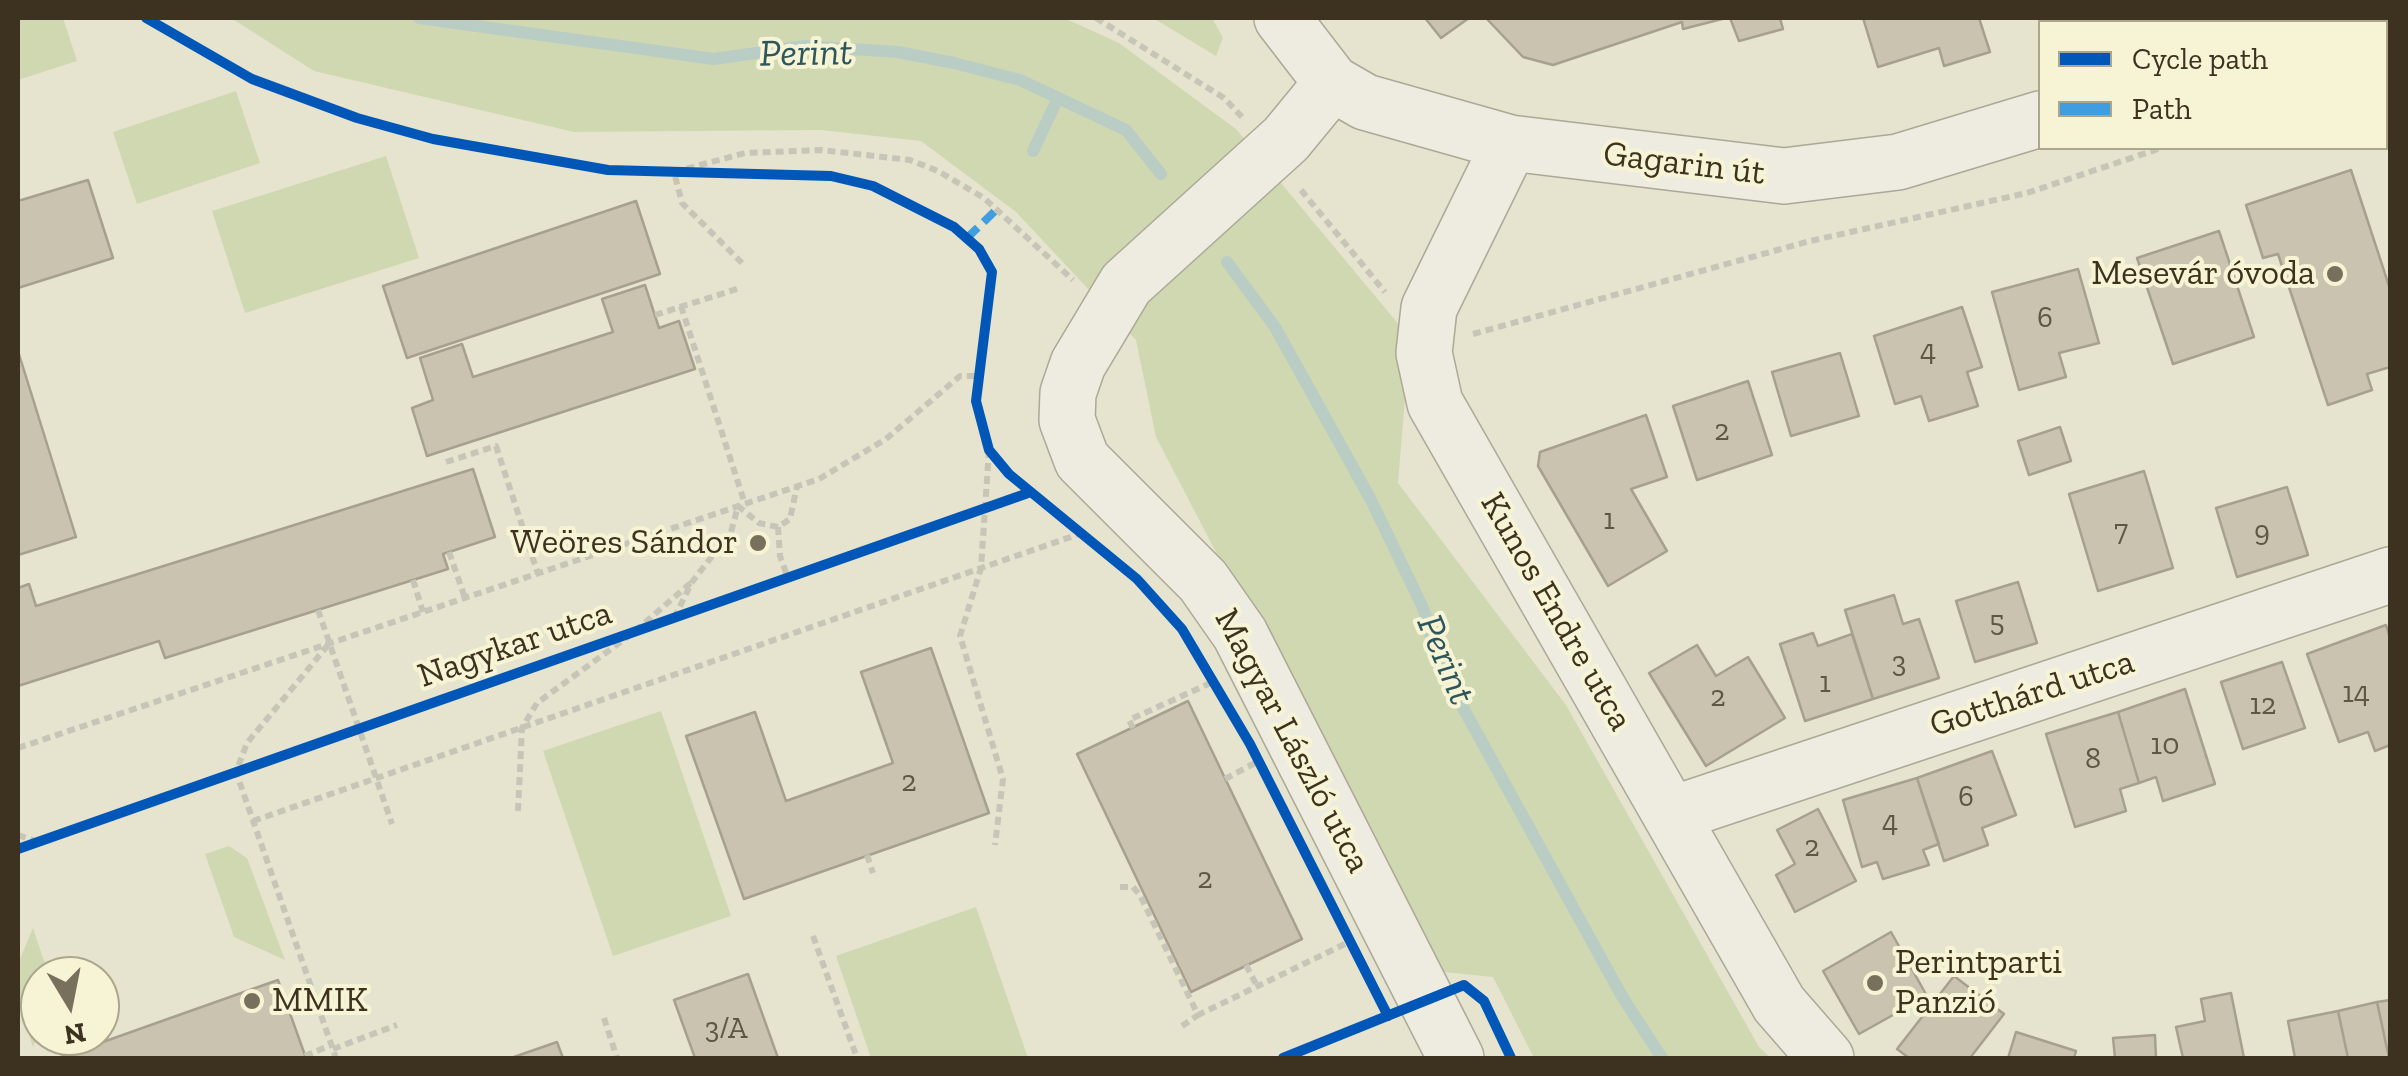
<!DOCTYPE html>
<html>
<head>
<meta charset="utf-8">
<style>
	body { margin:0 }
	#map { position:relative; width:2408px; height:1076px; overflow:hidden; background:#e6e4cf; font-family:"Zilla Slab",serif }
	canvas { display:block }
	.frame { position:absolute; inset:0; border:20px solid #3c321f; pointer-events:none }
	.legend { position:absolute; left:2038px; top:20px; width:350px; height:130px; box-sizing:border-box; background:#f7f4d5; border:2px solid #aca68c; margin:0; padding:12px 18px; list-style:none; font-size:30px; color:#3c321f }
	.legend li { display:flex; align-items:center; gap:20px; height:50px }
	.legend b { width:50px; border:2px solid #aca68c }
	.north { position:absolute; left:20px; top:956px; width:100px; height:100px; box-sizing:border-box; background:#f7f4d5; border:2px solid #aca68c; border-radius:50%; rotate:170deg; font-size:28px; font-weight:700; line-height:40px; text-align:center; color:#3c321f }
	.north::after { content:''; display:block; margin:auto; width:35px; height:45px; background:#78705d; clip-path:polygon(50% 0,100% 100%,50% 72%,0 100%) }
</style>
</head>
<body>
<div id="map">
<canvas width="2408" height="1076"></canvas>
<div class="frame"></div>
<ul class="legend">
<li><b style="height:12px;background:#0057b8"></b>Cycle path</li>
<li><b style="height:12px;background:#3f9de0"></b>Path</li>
</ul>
<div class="north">N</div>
</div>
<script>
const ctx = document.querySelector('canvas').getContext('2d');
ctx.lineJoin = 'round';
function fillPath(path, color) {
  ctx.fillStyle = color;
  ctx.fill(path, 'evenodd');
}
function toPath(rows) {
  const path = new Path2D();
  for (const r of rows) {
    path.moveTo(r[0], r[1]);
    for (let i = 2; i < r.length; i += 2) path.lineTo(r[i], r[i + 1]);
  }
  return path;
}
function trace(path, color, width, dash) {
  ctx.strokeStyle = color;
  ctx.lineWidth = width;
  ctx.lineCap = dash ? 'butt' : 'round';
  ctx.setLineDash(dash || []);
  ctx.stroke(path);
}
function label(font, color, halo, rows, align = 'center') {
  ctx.font = font + ' "Zilla Slab",serif';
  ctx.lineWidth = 8;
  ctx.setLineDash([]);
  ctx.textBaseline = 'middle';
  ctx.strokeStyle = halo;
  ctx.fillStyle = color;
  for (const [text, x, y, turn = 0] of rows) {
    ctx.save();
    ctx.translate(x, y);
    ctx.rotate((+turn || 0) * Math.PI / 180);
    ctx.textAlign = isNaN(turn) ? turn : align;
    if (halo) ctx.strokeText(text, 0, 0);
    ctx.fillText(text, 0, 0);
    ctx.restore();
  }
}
const green = toPath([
	[18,18,63,18,77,61,18,80],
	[231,18,1064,18,1119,43,1236,129,1410,338,1398,483,1566,705,1759,1047,1771,1058,1534,1058,1493,977,1434,971,1156,437,1136,340,1016,212,921,141,821,130,574,132,314,71],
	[1153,18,1212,18,1223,38,1216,56],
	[236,91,260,163,137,204,113,132],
	[386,156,419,258,245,313,212,211],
	[661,711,731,916,613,956,543,751],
	[229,846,247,858,285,960,234,937,205,854],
	[976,907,1028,1058,871,1058,836,956],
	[33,928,49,976,40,976,40,1032,33,1047,18,1000,18,964]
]);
const stream = toPath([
	[419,18,714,59,805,46,898,52,954,63,1020,80,1126,130,1161,174],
	[1033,151,1058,98],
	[1227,262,1275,327,1371,500,1423,608,1440,666,1623,998,1662,1058]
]);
const building = toPath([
	[1425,18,1469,18,1441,38,1425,18],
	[1486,18,1726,18,1683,29,1682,22,1553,65,1523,57,1486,18],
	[1730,18,1780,18,1783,29,1739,41,1730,18],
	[1863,18,1979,18,1990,52,1944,66,1939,48,1878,67,1863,18],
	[2351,170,2390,289,2390,367,2367,374,2372,390,2328,405,2278,254,2263,258,2246,205,2351,170],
	[88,180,113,258,18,288,18,201,88,180],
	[636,201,660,274,407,358,383,286,636,201],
	[2219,231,2254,337,2173,364,2137,258,2219,231],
	[2078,269,2099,343,2059,353,2066,377,2019,390,1992,292,2078,269],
	[645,285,659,328,679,321,695,369,427,456,412,408,433,400,420,358,462,344,473,377,613,332,602,299,645,285],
	[1962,307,1982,367,1967,372,1978,406,1929,421,1921,396,1895,404,1874,336,1962,307],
	[18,351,76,537,18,555,18,351],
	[1840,353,1859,416,1791,436,1772,372,1840,353],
	[1748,381,1772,455,1697,480,1673,406,1748,381],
	[1646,415,1667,477,1631,489,1667,551,1608,586,1538,466,1540,452,1646,415],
	[2060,427,2071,461,2029,475,2018,441,2060,427],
	[473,469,495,537,443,554,448,569,165,658,159,641,18,686,18,588,29,584,36,606,473,469],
	[2144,471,2173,568,2098,591,2069,494,2144,471],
	[2287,487,2308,555,2237,577,2216,508,2287,487],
	[2018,582,2037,643,1975,662,1956,601,2018,582],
	[1894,595,1903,624,1919,619,1939,678,1873,699,1845,610,1894,595],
	[2386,625,2390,638,2390,745,2375,751,2368,732,2339,742,2307,654,2386,625],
	[1813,633,1818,646,1852,634,1873,699,1805,721,1780,644,1813,633],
	[1697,645,1716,676,1748,657,1785,718,1706,766,1649,673,1697,645],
	[931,648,989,813,744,899,686,736,755,712,786,801,893,763,861,672,931,648],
	[2282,662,2305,728,2243,749,2221,682,2282,662],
	[2185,689,2215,784,2163,801,2156,777,2139,783,2118,712,2185,689],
	[1188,701,1302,939,1191,992,1077,754,1188,701],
	[2118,712,2139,783,2120,789,2126,811,2075,827,2046,734,2118,712],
	[1992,751,2016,815,1982,828,1988,845,1944,861,1917,778,1992,751],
	[1917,778,1939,844,1923,850,1929,865,1883,879,1877,862,1862,867,1843,800,1917,778],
	[1818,809,1856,881,1795,912,1776,875,1795,864,1777,830,1818,809],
	[1891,932,1927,996,1859,1034,1823,971,1891,932],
	[748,974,778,1058,695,1058,674,1000,748,974],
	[1954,976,2004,1014,1970,1058,1909,1058,1897,1049,1954,976],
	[278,980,306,1058,58,1058,162,1021,278,980],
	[2231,993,2244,1058,2183,1058,2176,1027,2205,1021,2201,999,2231,993],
	[2390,1000,2390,1058,2389,1058,2377,1002,2390,1000],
	[2377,1002,2389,1058,2348,1058,2338,1011,2377,1002],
	[2338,1011,2348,1058,2295,1058,2288,1021,2338,1011],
	[2016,1032,2076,1051,2074,1058,2008,1058,2016,1032],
	[2155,1035,2156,1058,2115,1058,2113,1038,2155,1035],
	[557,1042,563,1058,511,1058,557,1042]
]);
const path = toPath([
	[1096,18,1224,98,1243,118],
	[2386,71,2390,69],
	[1301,190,1385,292],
	[742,263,682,203,674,172,745,153,821,150,910,160,938,171,984,198,1073,280],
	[681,306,745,504],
	[655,315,740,288],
	[1473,334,1810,241,2027,193,2161,148],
	[989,450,981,568,960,636,1003,779,995,845],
	[446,462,496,446,538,574],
	[778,527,780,556,788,578],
	[449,552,465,598],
	[413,580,423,612],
	[318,610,392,824],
	[674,618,692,582,731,532,738,506,759,523,778,527,790,519,797,486],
	[328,645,247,743,236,772,336,1058],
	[1133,728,1129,720,1215,681],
	[18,748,819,479,886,439,960,376,977,376],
	[1225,779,1255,763],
	[518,811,522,728,537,703,633,633,692,582],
	[253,821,1082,533],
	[18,835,38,842],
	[867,855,873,873],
	[1120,887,1133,887,1140,895,1198,1015,1345,944],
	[813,936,857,1058],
	[1246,965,1257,986],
	[604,1018,617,1058],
	[1182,1026,1198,1015],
	[333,1049,397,1025],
	[305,1056,331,1045]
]);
const minor = toPath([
	[1282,18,1332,83,1365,102,1510,143,1784,176,1898,162,2040,119],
	[2328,22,2343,18],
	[1332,83,1286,139,1126,284,1078,364,1068,393,1067,420,1082,460,1203,581,1240,634,1456,1058],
	[1510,143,1429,308,1424,353,1435,403,1779,1004,1826,1058],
	[1673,814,2390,575]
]);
const quiet = toPath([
	[967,238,997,209]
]);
const cycleway = toPath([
	[146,18,252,79,357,118,433,139,608,170,831,176,873,186,954,227,979,249,992,272,976,401,989,450,1009,474,1137,579,1182,629,1250,744,1388,1016],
	[18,849,1031,492],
	[1283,1058,1464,985,1484,1001,1511,1058]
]);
const markers = [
	[2335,274,10,"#78705d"],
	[758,543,10,"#78705d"],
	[1875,983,10,"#78705d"],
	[252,1001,10,"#78705d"]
];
const numberNames = [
	["6",2045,318],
	["4",1928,351],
	["2",1722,431],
	["1",1609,520],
	["7",2121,531],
	["9",2262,532],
	["5",1997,622],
	["3",1899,663],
	["1",1825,683],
	["14",2356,693],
	["2",1718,697],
	["12",2263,705],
	["10",2165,745],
	["8",2093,759],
	["2",909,782],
	["6",1966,797],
	["4",1890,822],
	["2",1812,847],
	["2",1205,879],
	["3/A",726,1029]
];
const streetNames = [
	["Gagarin út",1684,164,7],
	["Kunos Endre utca",1556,612,60],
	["Nagykar utca",515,645,-19],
	["Gotthárd utca",2032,694,-18],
	["Magyar László utca",1292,741,62]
];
const poiNames = [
	["Mesevár óvoda",2315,274],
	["Weöres Sándor",738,543],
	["Perintparti",1895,963,"left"],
	["Panzió",1895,1003,"left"],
	["MMIK",272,1001,"left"]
];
const waterNames = [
	["Perint",806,54,-1],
	["Perint",1445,660,67]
];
fillPath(green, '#d0d8b1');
trace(stream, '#bacdc5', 12);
fillPath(building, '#cac3b0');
trace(building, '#a7a08e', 2.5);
trace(minor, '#aca897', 58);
trace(path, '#c7c5b7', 6, [8, 5]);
trace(minor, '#eeece1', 55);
trace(quiet, '#3f9de0', 8, [15, 8]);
trace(cycleway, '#0057b8', 10);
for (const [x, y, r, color] of markers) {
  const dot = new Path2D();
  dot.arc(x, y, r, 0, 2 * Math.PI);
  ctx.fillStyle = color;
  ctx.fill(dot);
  trace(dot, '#f7f4d5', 4);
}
label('30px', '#605643', null, numberNames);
label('35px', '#3c321f', '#f7f4d5', streetNames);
label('35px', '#3c321f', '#f7f4d5', poiNames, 'right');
label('italic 38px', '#2d565c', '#f7f4d5', waterNames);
</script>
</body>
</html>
